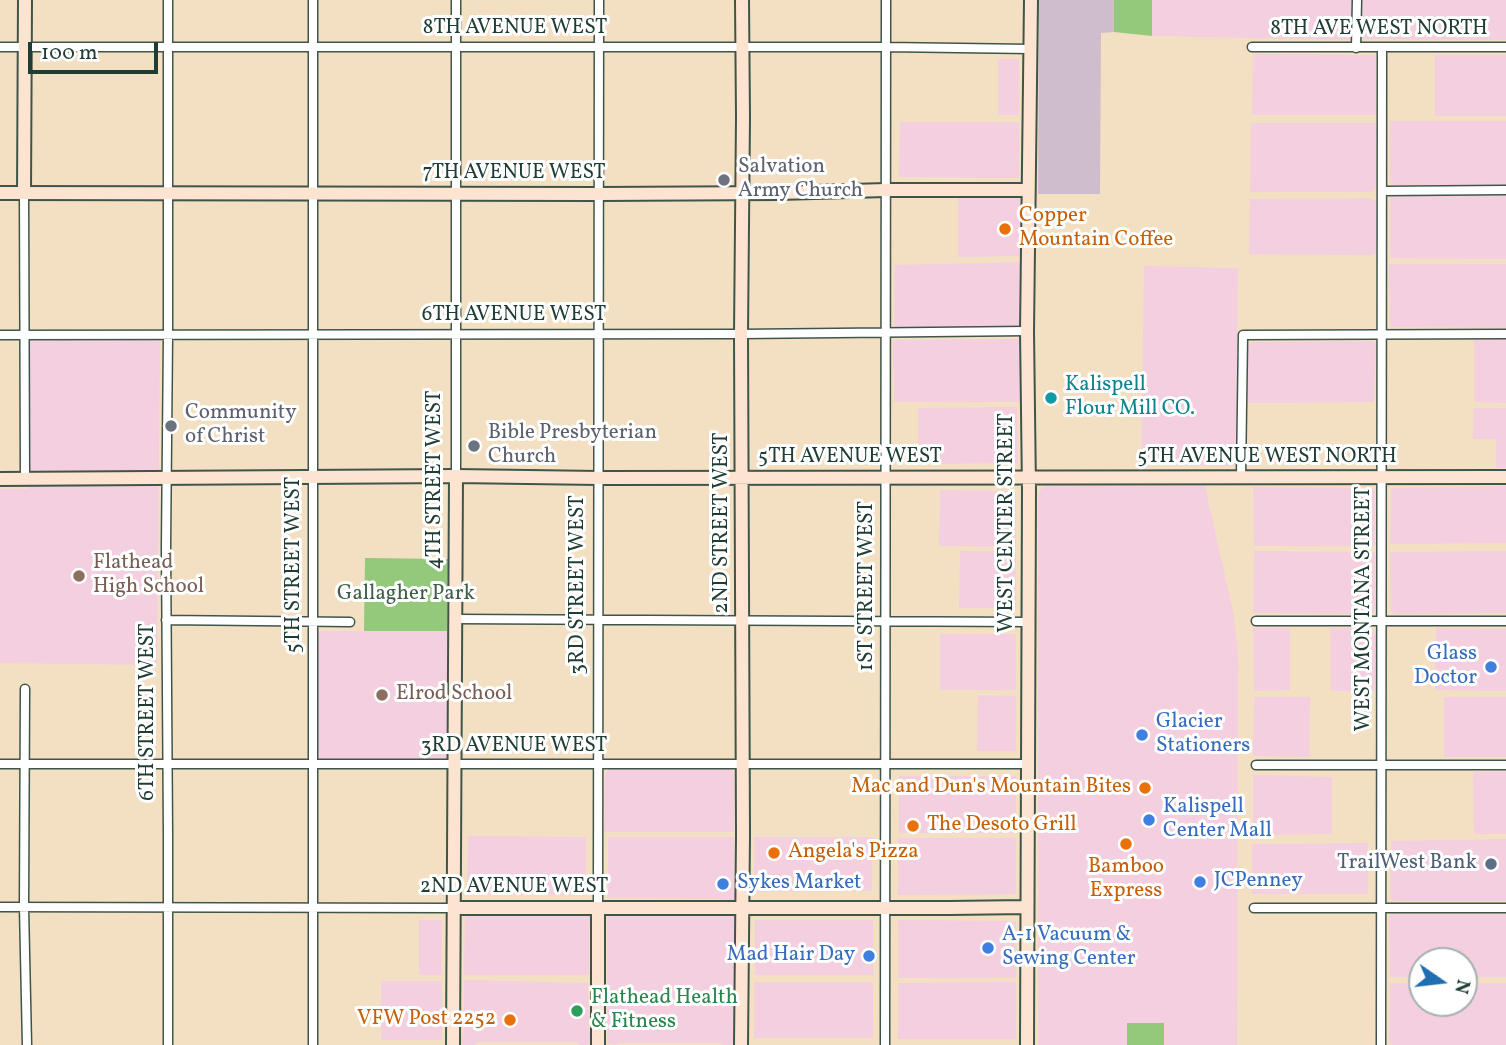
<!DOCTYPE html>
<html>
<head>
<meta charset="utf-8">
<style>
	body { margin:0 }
	#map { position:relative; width:1506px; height:1045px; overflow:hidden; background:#f3e0c3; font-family:Vollkorn,serif }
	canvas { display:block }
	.north { position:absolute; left:1408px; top:947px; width:70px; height:70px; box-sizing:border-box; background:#fff; border:2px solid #a5b1ae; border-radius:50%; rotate:104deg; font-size:19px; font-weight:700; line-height:28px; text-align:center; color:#1f3d34 }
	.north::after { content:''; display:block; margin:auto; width:24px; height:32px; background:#1f6fb2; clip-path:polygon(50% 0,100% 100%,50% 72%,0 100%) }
	.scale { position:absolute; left:28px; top:42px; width:130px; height:32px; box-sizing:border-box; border:4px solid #1f3d34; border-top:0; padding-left:9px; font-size:21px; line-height:24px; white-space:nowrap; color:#1f3d34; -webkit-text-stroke:5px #fff; paint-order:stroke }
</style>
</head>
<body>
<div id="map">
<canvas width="1506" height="1045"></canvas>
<div class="north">N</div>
<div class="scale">100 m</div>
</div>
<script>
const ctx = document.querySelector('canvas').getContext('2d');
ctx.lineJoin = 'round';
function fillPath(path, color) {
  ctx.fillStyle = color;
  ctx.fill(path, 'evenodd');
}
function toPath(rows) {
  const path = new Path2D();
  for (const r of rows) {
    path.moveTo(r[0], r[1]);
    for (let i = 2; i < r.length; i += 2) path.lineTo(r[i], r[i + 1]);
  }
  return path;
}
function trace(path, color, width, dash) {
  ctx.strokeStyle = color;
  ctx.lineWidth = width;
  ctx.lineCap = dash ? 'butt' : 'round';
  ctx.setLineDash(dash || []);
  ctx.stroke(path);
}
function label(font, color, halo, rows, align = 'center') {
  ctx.font = font + ' Vollkorn,serif';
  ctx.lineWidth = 6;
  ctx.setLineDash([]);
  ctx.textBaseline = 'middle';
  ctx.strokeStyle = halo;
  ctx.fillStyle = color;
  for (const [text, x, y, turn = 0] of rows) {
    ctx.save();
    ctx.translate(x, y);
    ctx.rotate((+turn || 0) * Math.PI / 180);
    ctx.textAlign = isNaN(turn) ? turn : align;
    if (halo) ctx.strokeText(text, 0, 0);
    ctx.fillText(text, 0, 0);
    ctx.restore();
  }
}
const built = toPath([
	[1152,0,1352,0,1351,40,1152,36],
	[1362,0,1506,0,1506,40,1361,39],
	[1253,54,1376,55,1376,115,1252,115],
	[1435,55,1506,55,1506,116,1435,116],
	[998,59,1019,59,1019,115,998,115],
	[1390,121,1506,121,1506,185,1393,185,1390,182],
	[900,122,1019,122,1019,178,899,177],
	[1251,123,1377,123,1376,184,1375,190,1370,192,1250,192],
	[958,195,1017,195,1020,197,1020,256,958,257],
	[1392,195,1506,196,1506,259,1390,258,1390,198],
	[1370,198,1376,201,1377,203,1377,246,1376,253,1371,255,1249,254,1250,199],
	[1020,262,1019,326,896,327,894,326,894,265],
	[1389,264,1506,264,1506,328,1391,327,1390,325],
	[1144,266,1238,268,1236,466,1141,465],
	[30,339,160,340,157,665,0,663,0,489,28,489],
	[1019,339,1020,343,1020,402,894,402,893,343,895,340],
	[1506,339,1506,403,1474,402,1474,340],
	[1371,341,1374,342,1376,345,1374,402,1251,403,1248,402,1248,347,1251,342],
	[1017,407,1018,463,918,464,918,408],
	[1474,408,1506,408,1506,468,1496,468,1496,439,1473,439],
	[1046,486,1205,486,1234,616,1238,655,1237,1045,1038,1045,1038,497,1040,491,1042,487],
	[1506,486,1506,543,1390,544,1391,488],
	[1253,487,1374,488,1375,491,1375,546,1254,546],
	[940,490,1016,491,1016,547,939,546],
	[960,551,1016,551,1016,608,959,608],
	[1254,551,1375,552,1375,607,1374,612,1370,614,1253,613],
	[1506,551,1506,613,1395,614,1391,611,1390,552],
	[1253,628,1290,628,1290,690,1254,691],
	[1330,628,1373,629,1376,635,1375,691,1331,691],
	[1436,628,1506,629,1506,691,1435,690],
	[318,631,447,631,447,760,318,760],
	[940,634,1016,634,1016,690,940,690],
	[978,695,1016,696,1016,751,977,751],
	[1254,697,1310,697,1309,757,1253,756],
	[1444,697,1506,697,1506,757,1444,757],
	[610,768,731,769,734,774,734,832,607,832,604,830,605,774],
	[1473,772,1506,772,1506,834,1474,834],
	[1253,775,1332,777,1332,834,1253,835],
	[899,776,1016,776,1016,833,899,833],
	[468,836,586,837,586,895,467,894],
	[608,837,734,837,734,887,737,890,736,897,732,901,723,899,608,898],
	[754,837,872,837,872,891,754,892],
	[898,838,1016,838,1016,894,898,895],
	[1506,839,1506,901,1395,901,1390,898,1391,841],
	[1368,843,1368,894,1252,894,1252,844],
	[584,913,588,913,592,917,589,926,589,975,464,975,465,916,579,916],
	[1391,914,1506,914,1506,977,1464,977,1464,961,1422,961,1422,977,1390,977,1389,916],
	[607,916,734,916,734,1032,736,1035,736,1041,734,1043,730,1045,724,1045,720,1043,621,1043,616,1045,607,1043],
	[419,920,442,920,442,975,419,975],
	[755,920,873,920,873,975,755,975],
	[898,920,1016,921,1016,978,898,978],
	[464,980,588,983,589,1032,592,1038,591,1041,587,1045,580,1045,577,1042,478,1042,475,1045,463,1045,461,1042,464,1031],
	[381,981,442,981,442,1040,381,1040],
	[754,982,873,982,873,1038,754,1038],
	[1016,982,1016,1039,898,1039,898,983],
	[1390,983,1422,983,1422,1003,1464,1003,1464,983,1506,983,1506,1045,1392,1045,1389,1041]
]);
const industrial = toPath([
	[1039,0,1114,0,1114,32,1101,33,1100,194,1038,194]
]);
const green = toPath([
	[1114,0,1152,0,1152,36,1114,32],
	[365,558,448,559,447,631,364,631],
	[1127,1023,1164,1023,1164,1045,1127,1045]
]);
const street = toPath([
	[168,0,168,335,166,547,168,835,168,1045],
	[0,47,886,47,1031,49],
	[1252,47,1506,47],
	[1356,48,1357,0],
	[1382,191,1506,190],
	[24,193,25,479],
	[0,335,741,334,1027,331],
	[456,476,456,0],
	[1241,477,1243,335,1506,334],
	[455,619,1028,622],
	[166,620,350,622],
	[1256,621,1506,621],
	[25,689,24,907,27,1045],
	[0,764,1028,764],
	[1256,765,1506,765],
	[0,907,454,908],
	[598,908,599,0],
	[1254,908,1506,908],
	[313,1045,313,0],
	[885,1045,886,0],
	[1381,1045,1382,48]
]);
const secondary = toPath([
	[0,193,599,194,779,193,886,190,1028,190],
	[24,193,25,0],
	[0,479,456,476,599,478,1506,477],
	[454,908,949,908,1027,907],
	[453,1045,456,476],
	[598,1045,598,908],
	[741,1045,743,835,741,334,743,117,742,0],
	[1027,1045,1029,490,1027,331,1031,0]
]);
const markers = [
	[724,180,7,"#6b7280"],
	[1005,229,7,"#e8710a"],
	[1051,398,7,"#0f9aa8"],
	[171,426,7,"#6b7280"],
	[474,446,7,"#6b7280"],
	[79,576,7,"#8d6e63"],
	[1491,667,7,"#3f7fe0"],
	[382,695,7,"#8d6e63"],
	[1142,735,7,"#3f7fe0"],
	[1145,788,7,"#e8710a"],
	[1149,820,7,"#3f7fe0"],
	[913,826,7,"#e8710a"],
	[1126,844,7,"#e8710a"],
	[774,853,7,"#e8710a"],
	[1491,864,7,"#5c6f8a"],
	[1200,882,7,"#3f7fe0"],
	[723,884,7,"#3f7fe0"],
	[988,948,7,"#3f7fe0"],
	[869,956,7,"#3f7fe0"],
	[577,1011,7,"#2e9e5b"],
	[510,1020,7,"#e8710a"]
];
const streetNames = [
	["8TH AVENUE WEST",515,29],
	["8TH AVE WEST NORTH",1379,30],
	["7TH AVENUE WEST",514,174],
	["6TH AVENUE WEST",514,316],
	["5TH AVENUE WEST",850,458],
	["5TH AVENUE WEST NORTH",1267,458],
	["4TH STREET WEST",436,480,-90],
	["2ND STREET WEST",723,523,-90],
	["WEST CENTER STREET",1008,523,-90],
	["5TH STREET WEST",295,565,-90],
	["3RD STREET WEST",579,585,-90],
	["1ST STREET WEST",868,586,-90],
	["WEST MONTANA STREET",1365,609,-90],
	["6TH STREET WEST",149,712,-90],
	["3RD AVENUE WEST",514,747],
	["2ND AVENUE WEST",514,888]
];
const worshipNames = [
	["Salvation",738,168],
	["Army Church",738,192],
	["Community",185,414],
	["of Christ",185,438],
	["Bible Presbyterian",488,434],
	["Church",488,458]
];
const foodNames = [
	["Copper",1019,217],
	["Mountain Coffee",1019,241],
	["Mac and Dun's Mountain Bites",1131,788,"right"],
	["The Desoto Grill",927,826],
	["Angela's Pizza",788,853],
	["Bamboo",1126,868,"center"],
	["Express",1126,892,"center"],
	["VFW Post 2252",496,1020,"right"]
];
const cultureNames = [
	["Kalispell",1065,386],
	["Flour Mill CO.",1065,410]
];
const educationNames = [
	["Flathead",93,564],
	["High School",93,588],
	["Elrod School",396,695]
];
const parkNames = [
	["Gallagher Park",406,595]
];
const shopNames = [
	["Glass",1477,655,"right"],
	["Doctor",1477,679,"right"],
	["Glacier",1156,723],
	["Stationers",1156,747],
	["Kalispell",1163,808],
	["Center Mall",1163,832],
	["JCPenney",1214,882],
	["Sykes Market",737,884],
	["A-1 Vacuum &",1002,936],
	["Sewing Center",1002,960],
	["Mad Hair Day",855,956,"right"]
];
const serviceNames = [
	["TrailWest Bank",1477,864]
];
const leisureNames = [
	["Flathead Health",591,999],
	["& Fitness",591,1023]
];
fillPath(built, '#f3cfdf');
fillPath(industrial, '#cfbdce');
fillPath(green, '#94c97b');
trace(street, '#3f5549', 11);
trace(secondary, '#3f5549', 16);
trace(street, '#fff', 8);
trace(secondary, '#fde4d1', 12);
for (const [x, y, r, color] of markers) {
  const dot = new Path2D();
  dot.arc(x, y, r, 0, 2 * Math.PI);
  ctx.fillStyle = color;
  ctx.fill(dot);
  trace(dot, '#fff', 2.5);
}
label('21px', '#1f3d34', '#fff', streetNames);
label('21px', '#5b616d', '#fff', worshipNames, 'left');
label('21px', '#c56008', '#fff', foodNames, 'left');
label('21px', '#0d838f', '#fff', cultureNames, 'left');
label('21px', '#785e54', '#fff', educationNames, 'left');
label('21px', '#3c6046', '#fff', parkNames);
label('21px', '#366cbe', '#fff', shopNames, 'left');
label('21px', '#4e5e75', '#fff', serviceNames, 'right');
label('21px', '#27864d', '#fff', leisureNames, 'left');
</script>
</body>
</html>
